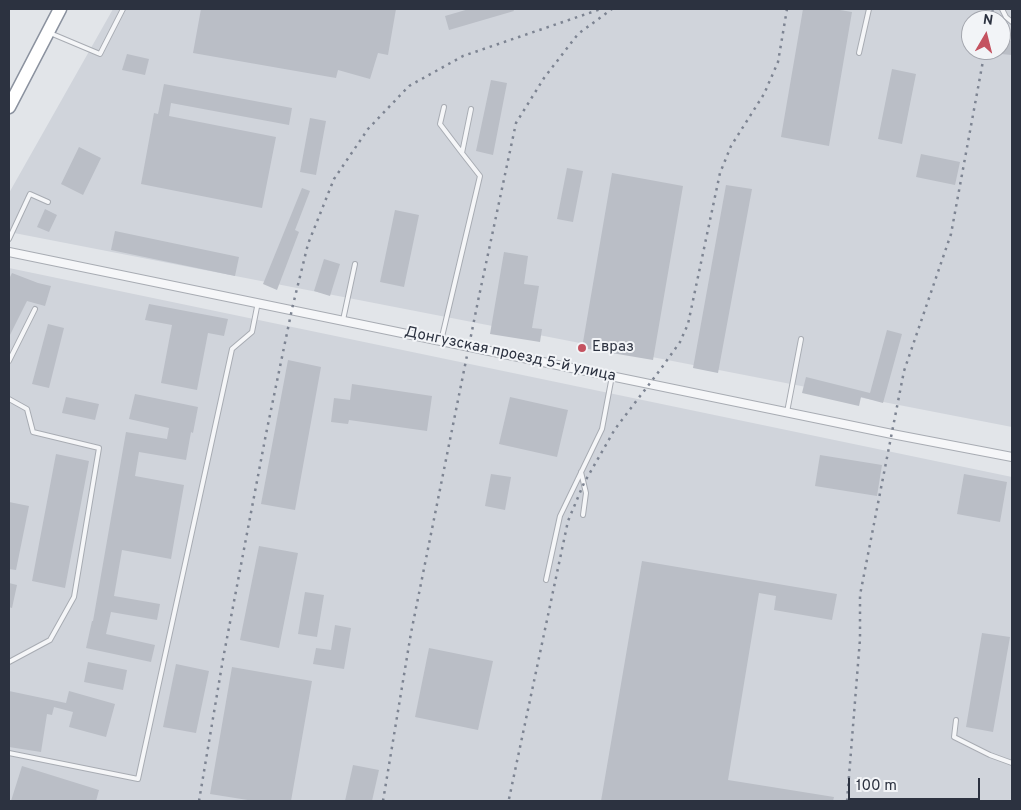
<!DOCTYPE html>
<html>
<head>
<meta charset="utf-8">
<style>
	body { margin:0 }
	#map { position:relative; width:1021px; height:810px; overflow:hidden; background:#e2e5e9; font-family:Overpass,sans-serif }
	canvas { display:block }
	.frame { position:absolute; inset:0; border:10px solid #2c3240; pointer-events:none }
	.north { position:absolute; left:961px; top:10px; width:50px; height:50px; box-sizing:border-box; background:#f2f4f7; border:1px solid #a3a6ae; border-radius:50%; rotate:8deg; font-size:14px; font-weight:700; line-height:20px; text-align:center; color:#2c3240 }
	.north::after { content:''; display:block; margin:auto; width:18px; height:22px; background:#c45260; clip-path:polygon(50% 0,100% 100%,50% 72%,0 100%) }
	.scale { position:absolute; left:848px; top:778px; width:132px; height:22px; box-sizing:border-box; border:2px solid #2c3240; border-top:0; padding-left:6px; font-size:15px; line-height:18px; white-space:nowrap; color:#2c3240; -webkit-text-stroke:4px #f2f4f7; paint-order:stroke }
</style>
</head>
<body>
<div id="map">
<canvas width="1021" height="810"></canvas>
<div class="frame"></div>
<div class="north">N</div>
<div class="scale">100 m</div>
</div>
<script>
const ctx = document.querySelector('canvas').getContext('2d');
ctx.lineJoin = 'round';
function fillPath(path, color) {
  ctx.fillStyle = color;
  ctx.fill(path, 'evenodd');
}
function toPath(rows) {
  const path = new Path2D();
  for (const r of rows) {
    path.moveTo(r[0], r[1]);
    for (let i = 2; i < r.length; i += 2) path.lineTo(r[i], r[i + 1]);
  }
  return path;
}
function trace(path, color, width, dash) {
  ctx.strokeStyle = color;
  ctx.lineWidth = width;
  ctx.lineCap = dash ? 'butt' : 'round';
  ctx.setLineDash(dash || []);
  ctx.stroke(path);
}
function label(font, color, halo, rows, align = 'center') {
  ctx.font = font + ' Overpass,sans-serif';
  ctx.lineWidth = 4;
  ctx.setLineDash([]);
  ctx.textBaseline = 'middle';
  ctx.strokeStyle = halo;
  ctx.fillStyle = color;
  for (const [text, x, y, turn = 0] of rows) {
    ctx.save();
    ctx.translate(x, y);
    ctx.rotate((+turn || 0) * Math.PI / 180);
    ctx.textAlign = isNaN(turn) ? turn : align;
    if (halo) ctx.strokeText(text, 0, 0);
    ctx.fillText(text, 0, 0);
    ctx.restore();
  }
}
const built = toPath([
	[113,9,1012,9,1012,427,9,232,9,193],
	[971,20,1001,20,1001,50,971,50],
	[9,268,1012,477,1012,801,9,801]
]);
const building = toPath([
	[201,9,396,9,388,55,378,53,370,79,338,70,336,78,193,53],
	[469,9,513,9,514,11,449,30,445,16],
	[803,9,834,9,852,12,829,146,781,137],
	[1001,39,1012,41,1012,55,1001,54],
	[127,54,149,59,145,75,122,70],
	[892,69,916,74,902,144,878,139],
	[491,80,507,83,493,155,476,151],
	[164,84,292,108,289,125,171,103,169,116,276,137,262,208,141,184,154,113,158,114],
	[310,118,326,121,316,175,300,172],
	[79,147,101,158,83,195,61,184],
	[921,154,960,162,955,185,916,177],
	[567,168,583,171,573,222,557,219],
	[612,173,683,186,653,360,582,348],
	[726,185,752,189,718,373,693,368],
	[302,188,310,191,295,230,299,232,277,290,263,284],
	[45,209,57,215,49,232,37,227],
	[395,210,419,215,404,287,380,282],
	[115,231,239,257,235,276,111,250],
	[504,252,528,256,524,284,539,286,532,328,542,329,540,342,490,334],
	[324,259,340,264,330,296,314,291],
	[12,273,38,283,51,286,45,306,27,301,9,337,9,279],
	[149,304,228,319,224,336,208,333,197,390,161,383,172,325,145,320],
	[48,324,64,328,49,388,32,384],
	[887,330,902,334,883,403,861,397,859,406,802,393,806,377,870,393],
	[288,360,321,367,295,510,261,504],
	[352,384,432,396,427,431,349,420,348,424,331,422,334,398,350,400],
	[135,394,198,407,193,433,191,432,186,460,139,452,135,476,184,485,171,559,122,550,114,596,160,604,157,620,111,612,106,634,155,645,151,662,86,648,92,621,93,621,126,432,167,439,169,428,129,419],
	[66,397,99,404,95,420,62,413],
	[510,397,568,410,557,457,499,444],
	[56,454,89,461,65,588,32,581],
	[820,455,882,465,877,496,815,486],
	[491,474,511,477,505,510,485,506],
	[964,474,1007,482,1000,522,957,514],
	[9,502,29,506,16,570,9,569],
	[259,546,298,553,279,648,240,640],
	[642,561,837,594,832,620,774,610,776,596,759,593,728,780,834,797,833,801,601,801],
	[9,583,17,585,12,608,9,607],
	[305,592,324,595,317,637,298,634],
	[335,625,351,628,344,669,313,664,316,648,331,650],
	[982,633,1010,637,993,732,966,727],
	[429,648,493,661,478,730,415,717],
	[88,662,127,670,123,690,84,682],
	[176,664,209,671,196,733,163,727],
	[232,667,312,681,291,801,254,801,210,794],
	[9,691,66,703,69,691,115,704,106,737,69,727,73,712,54,707,52,715,47,714,41,752,9,747],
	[353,765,379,770,372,801,345,801],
	[22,766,99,790,96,801,11,801]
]);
const service = toPath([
	[1002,9,1006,17,1012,22],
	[50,33,100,54,123,9],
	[859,53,869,9],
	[444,107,440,124,462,153],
	[9,239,30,194,48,202],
	[343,320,355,264],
	[441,341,480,176,462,153,471,109],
	[9,361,35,309],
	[9,399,27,409,33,432,99,448,74,597,50,640,9,662],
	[787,412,801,339],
	[581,472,586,493,583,515],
	[546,580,560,516,602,429,612,376],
	[956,720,954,737,990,755,1012,763],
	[9,753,138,779,232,349,252,332,258,302]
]);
const minor = toPath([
	[9,252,892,434,1012,457]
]);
const trunk = toPath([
	[9,107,60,9]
]);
const rail = toPath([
	[991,20,993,9],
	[509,799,568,521,584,483,615,429,660,370,680,342,688,324,720,173,731,146,764,94,778,62,787,9],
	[199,801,223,659,266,434,292,309,308,244,334,179,368,129,409,86,463,56,601,9],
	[383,801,411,633,478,301,516,123,544,78,578,34,612,9],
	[847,801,860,639,860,595,904,371,951,234,985,50]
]);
const markers = [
	[582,348,5,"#c45260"]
];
const poiNames = [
	["Евраз",592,348]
];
const streetNames = [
	["Донгузская проезд 5-й улица",510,355,12]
];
fillPath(built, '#d0d4db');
fillPath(building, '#babec6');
trace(service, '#a8acb3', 6);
trace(minor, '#a8acb3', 10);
trace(trunk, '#8b929f', 15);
trace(service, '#f5f6f8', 4);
trace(minor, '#f5f6f8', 8);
trace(trunk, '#fff', 12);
trace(rail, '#7d8492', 2.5, [2.5, 5]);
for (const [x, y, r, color] of markers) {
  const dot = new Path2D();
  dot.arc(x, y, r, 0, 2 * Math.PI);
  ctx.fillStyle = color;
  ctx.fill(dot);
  trace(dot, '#f2f4f7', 2);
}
label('15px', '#2c3240', '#f2f4f7', poiNames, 'left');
label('15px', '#2c3240', '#f2f4f7', streetNames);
</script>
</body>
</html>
